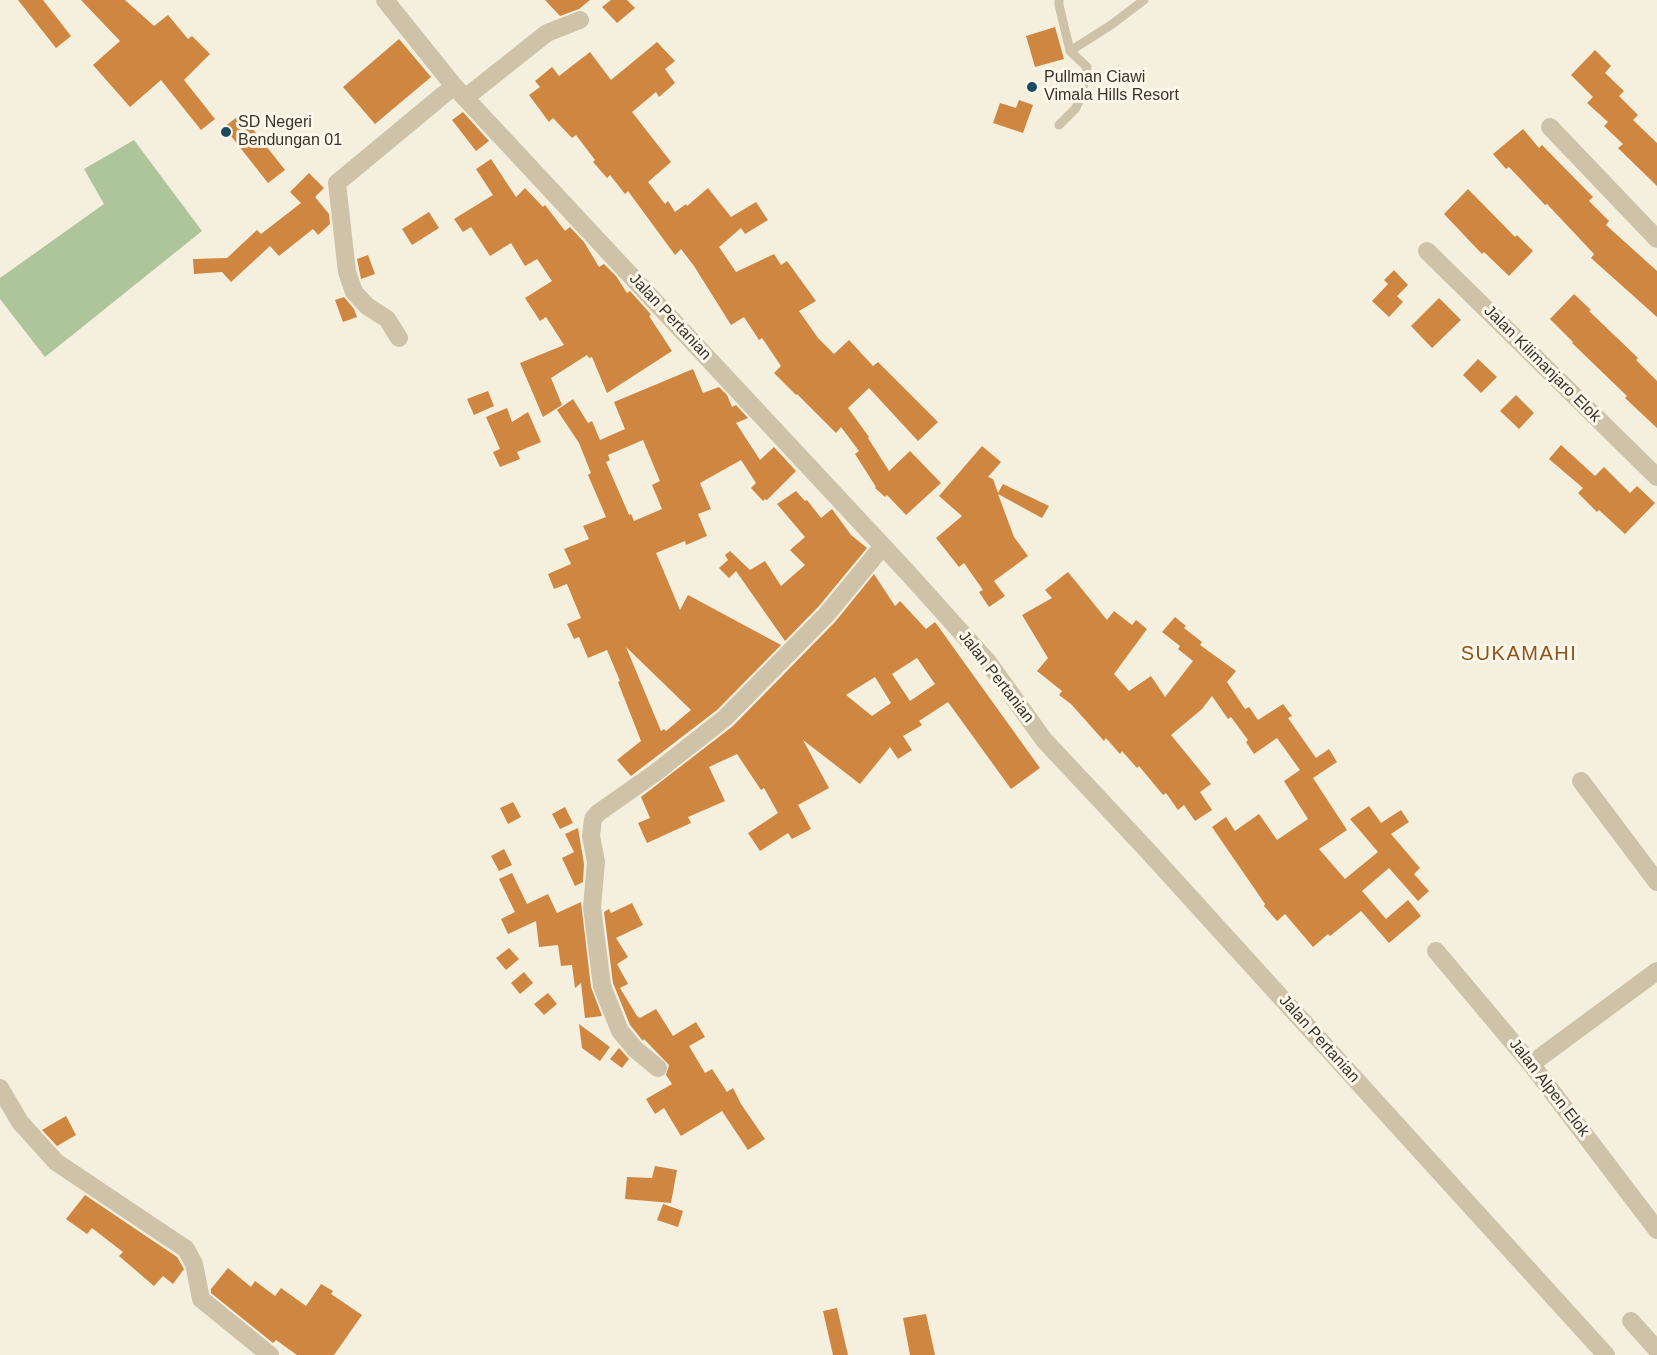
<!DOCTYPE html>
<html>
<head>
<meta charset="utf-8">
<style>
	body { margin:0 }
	canvas { display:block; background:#f5efde }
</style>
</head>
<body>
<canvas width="1657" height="1355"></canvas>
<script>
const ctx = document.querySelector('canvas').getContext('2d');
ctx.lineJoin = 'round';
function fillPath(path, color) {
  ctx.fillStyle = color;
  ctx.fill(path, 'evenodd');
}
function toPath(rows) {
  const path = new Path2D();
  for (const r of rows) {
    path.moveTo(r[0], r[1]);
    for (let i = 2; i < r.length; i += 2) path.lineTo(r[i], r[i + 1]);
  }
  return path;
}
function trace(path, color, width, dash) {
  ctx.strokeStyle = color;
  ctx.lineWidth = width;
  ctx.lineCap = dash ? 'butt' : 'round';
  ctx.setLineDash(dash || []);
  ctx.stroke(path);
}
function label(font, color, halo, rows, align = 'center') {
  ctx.font = font + ' Helvetica,sans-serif';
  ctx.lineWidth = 6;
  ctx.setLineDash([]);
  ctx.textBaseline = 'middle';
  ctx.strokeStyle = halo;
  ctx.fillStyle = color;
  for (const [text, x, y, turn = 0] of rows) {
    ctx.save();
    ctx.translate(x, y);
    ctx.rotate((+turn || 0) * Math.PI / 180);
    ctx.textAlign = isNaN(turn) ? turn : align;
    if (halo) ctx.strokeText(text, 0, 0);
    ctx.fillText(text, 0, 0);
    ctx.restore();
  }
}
const green = toPath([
	[134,140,202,231,45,357,0,299,0,278,104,204,84,169]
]);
const building = toPath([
	[18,0,43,0,71,36,56,48],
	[81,0,125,0,154,26,168,15,188,39,192,36,210,54,184,80,215,119,201,130,161,80,130,107,93,65,120,41],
	[545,0,590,0,579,9,560,16],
	[611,0,627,0,635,8,617,23,602,7],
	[1055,27,1064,59,1035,67,1026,36],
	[399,39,431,77,375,124,343,87],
	[657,42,675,61,665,69,675,83,659,97,656,92,632,112,671,162,648,182,665,204,668,201,675,212,686,204,687,206,708,188,731,217,756,202,768,220,745,234,741,228,719,247,736,272,774,254,781,265,787,261,816,301,799,311,818,338,834,354,849,340,873,366,878,362,938,422,918,441,869,388,848,408,869,437,868,438,889,471,910,451,941,483,906,515,887,495,885,497,875,488,876,487,855,454,859,451,841,427,836,433,797,394,796,395,774,373,781,366,762,338,759,340,744,317,731,325,694,266,681,249,675,255,628,191,625,194,610,175,607,178,593,162,595,160,576,135,572,138,553,118,549,122,529,95,540,87,535,81,552,67,559,76,590,52,611,80],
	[1595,50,1611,66,1605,73,1624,91,1619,96,1638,115,1633,120,1657,143,1657,186,1618,148,1623,144,1604,126,1608,122,1587,103,1593,97,1571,75],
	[1019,100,1033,105,1023,133,993,123,1000,103,1016,108],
	[463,112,489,141,476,151,452,120],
	[241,114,285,170,268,183,224,127],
	[1523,129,1539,148,1542,145,1593,197,1589,201,1609,221,1606,225,1657,271,1657,317,1591,258,1594,254,1547,204,1545,205,1509,167,1506,169,1493,154],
	[491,159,516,197,525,188,543,207,545,205,565,231,570,227,584,242,599,267,604,264,616,276,627,293,630,291,648,311,651,315,649,316,672,351,607,393,592,357,589,358,587,355,551,378,562,405,543,417,520,363,564,345,546,317,540,321,525,298,552,281,537,259,525,266,511,243,490,256,471,227,463,232,454,219,493,195,476,169],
	[309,173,324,188,315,197,329,214,330,224,318,235,313,229,279,256,270,246,231,282,222,272,194,274,193,259,227,258,257,230,261,234,301,203,290,192],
	[1468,189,1515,237,1517,235,1533,251,1509,276,1484,252,1482,254,1444,214],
	[429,212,439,228,412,245,402,229],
	[368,255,375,274,361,279,357,259],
	[1394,270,1408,285,1397,296,1403,302,1389,317,1372,301,1388,284,1384,280],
	[1574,294,1591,310,1589,311,1638,358,1636,360,1657,381,1657,428,1625,398,1627,396,1572,343,1573,342,1550,319],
	[344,297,354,309,357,317,343,322,335,300],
	[1439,298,1461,320,1432,348,1411,326],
	[1478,359,1497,377,1481,393,1463,375],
	[693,369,703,393,719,387,727,395,732,407,736,405,748,418,736,423,760,460,774,447,796,471,767,500,765,499,763,501,751,488,756,483,741,460,700,483,711,509,698,514,707,536,686,545,685,541,656,553,680,610,688,595,781,645,717,710,631,776,617,760,641,741,618,682,620,681,607,650,588,658,579,637,574,639,567,624,581,618,567,584,554,589,548,574,571,564,564,549,589,539,583,526,606,517,588,475,591,473,579,443,557,410,573,399,588,423,592,421,600,440,625,429,614,402],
	[643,440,660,481,652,485,662,509,634,521,631,514,629,515,606,462,610,460,608,455],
	[626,647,691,710,666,731,664,729,661,731],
	[488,391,494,406,474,415,467,399],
	[1516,395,1534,413,1519,429,1500,411],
	[507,408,512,422,528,412,541,442,517,452,520,459,500,467,493,452,500,449,486,417],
	[1561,445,1595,476,1604,467,1630,493,1637,486,1655,503,1625,534,1599,510,1597,512,1578,493,1583,488,1549,459],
	[982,446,1001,462,988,477,993,479,998,493,1003,484,1049,506,1042,518,998,494,1014,537,1028,556,994,581,1005,596,989,607,979,592,983,590,964,563,959,567,936,538,962,516,939,496],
	[796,491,805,501,807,500,821,518,832,509,851,535,867,548,819,606,785,641,736,571,729,578,719,568,728,560,725,555,730,551,750,570,765,561,781,586,805,565,790,550,805,537,777,504],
	[1068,572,1107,620,1114,611,1132,625,1136,620,1147,629,1114,674,1129,691,1151,676,1165,697,1193,661,1178,649,1180,646,1162,632,1175,617,1186,626,1184,628,1202,642,1200,645,1236,671,1227,682,1245,709,1249,707,1258,720,1283,704,1292,716,1288,718,1316,758,1329,749,1337,762,1313,778,1347,830,1319,849,1345,879,1378,852,1350,819,1369,806,1381,823,1401,810,1409,822,1391,834,1420,868,1414,874,1429,891,1418,901,1389,868,1362,891,1386,919,1408,900,1421,916,1389,943,1361,911,1330,936,1328,934,1313,947,1285,914,1277,921,1264,906,1265,904,1212,827,1226,817,1235,831,1259,814,1277,840,1308,819,1284,781,1300,770,1277,738,1254,754,1246,742,1248,740,1231,717,1228,719,1212,696,1202,709,1171,735,1211,784,1200,792,1212,810,1195,821,1184,805,1178,810,1166,793,1163,795,1139,766,1137,768,1122,751,1120,754,1106,738,1104,741,1071,704,1059,695,1062,691,1037,671,1048,658,1022,615,1052,598,1045,590],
	[874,574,895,606,900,601,926,629,935,622,1040,768,1011,789,948,702,919,721,922,725,903,736,912,750,898,759,890,747,860,784,803,740,829,788,798,805,811,829,792,839,788,833,760,851,748,833,778,813,764,788,761,790,737,754,709,767,725,801,688,817,691,823,647,843,638,823,650,818,641,797,733,726,835,622],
	[917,658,935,684,910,701,892,674],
	[875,677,891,703,872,716,846,695],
	[513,802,521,817,508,824,500,808],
	[565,807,573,823,560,829,552,814],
	[578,828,584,864,583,882,575,886,562,858,574,852,565,834],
	[504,849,512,865,499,871,491,856],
	[512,873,527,904,548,894,557,913,581,902,591,987,602,1016,585,1018,581,983,575,988,572,965,561,966,558,945,539,947,536,921,508,934,501,919,515,912,499,879],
	[632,903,643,925,616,938,628,957,617,964,628,984,620,988,637,1016,640,1018,656,1009,673,1036,696,1022,705,1037,689,1046,705,1073,712,1069,727,1092,733,1088,741,1104,765,1139,748,1150,722,1111,681,1136,664,1108,655,1114,646,1099,672,1084,666,1075,669,1065,644,1039,643,1041,630,1025,613,983,604,912,609,909,611,913],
	[509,948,519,959,506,970,496,958],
	[524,972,533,983,520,994,511,983],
	[548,993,557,1004,544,1015,534,1004],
	[579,1024,610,1047,600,1061,582,1048],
	[619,1048,629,1059,622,1068,610,1059],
	[66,1116,76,1135,57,1146,42,1130],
	[655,1166,677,1170,671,1203,625,1199,627,1177,652,1178],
	[85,1195,177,1257,184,1269,173,1284,163,1276,154,1286,119,1256,123,1252,92,1228,87,1234,66,1219],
	[663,1204,683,1211,678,1227,657,1220],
	[228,1268,251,1287,255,1281,275,1296,281,1288,306,1306,321,1284,333,1291,331,1294,362,1315,334,1355,297,1355,276,1340,273,1343,211,1293,211,1289],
	[837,1308,848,1355,833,1355,823,1311],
	[926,1314,935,1355,910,1355,903,1318]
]);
const lane = toPath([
	[1059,0,1059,5,1070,51,1087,67,1081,97,1076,108,1059,125],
	[1070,51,1111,25,1144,0]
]);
const street = toPath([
	[385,0,454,86,908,573,988,662,1044,740,1147,850,1606,1355],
	[465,98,547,33,580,20],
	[1550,127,1657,239],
	[1427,251,1657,477],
	[399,338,387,319,367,306,354,292,347,272,337,183,454,86],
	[1581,781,1657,882],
	[1436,951,1531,1064,1657,1230],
	[1531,1064,1657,971],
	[658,1068,635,1049,620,1031,602,986,592,907,596,862,591,836,593,819,598,813,655,773,725,718,827,614,883,546],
	[0,1088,20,1122,56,1162,186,1249,194,1264,201,1299,270,1355],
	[1631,1321,1657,1350]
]);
const markers = [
	[1032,87,6,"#1b4b60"],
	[226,132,6,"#1b4b60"]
];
const poiNames = [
	["Pullman Ciawi",1044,78],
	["Vimala Hills Resort",1044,96],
	["SD Negeri",238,123],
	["Bendungan 01",238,141]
];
const streetNames = [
	["Jalan Pertanian",670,317,47],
	["Jalan Kilimanjaro Elok",1542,364,45],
	["Jalan Pertanian",996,677,52],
	["Jalan Pertanian",1319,1039,48],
	["Jalan Alpen Elok",1549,1088,52]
];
const quarterNames = [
	["SUKAMAHI",1519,654]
];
fillPath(green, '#aec59c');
fillPath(building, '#cf8641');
trace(lane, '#cec3a9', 9);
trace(street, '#cec3a9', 18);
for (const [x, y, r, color] of markers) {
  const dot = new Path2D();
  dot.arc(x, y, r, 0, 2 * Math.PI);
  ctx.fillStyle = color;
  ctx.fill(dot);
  trace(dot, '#fbf8eb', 2);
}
label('16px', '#3b3329', '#fbf8eb', poiNames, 'left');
label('16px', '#3b3329', '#fbf8eb', streetNames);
ctx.letterSpacing = '1.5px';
label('20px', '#91531b', '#fbf8eb', quarterNames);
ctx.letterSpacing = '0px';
</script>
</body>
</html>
